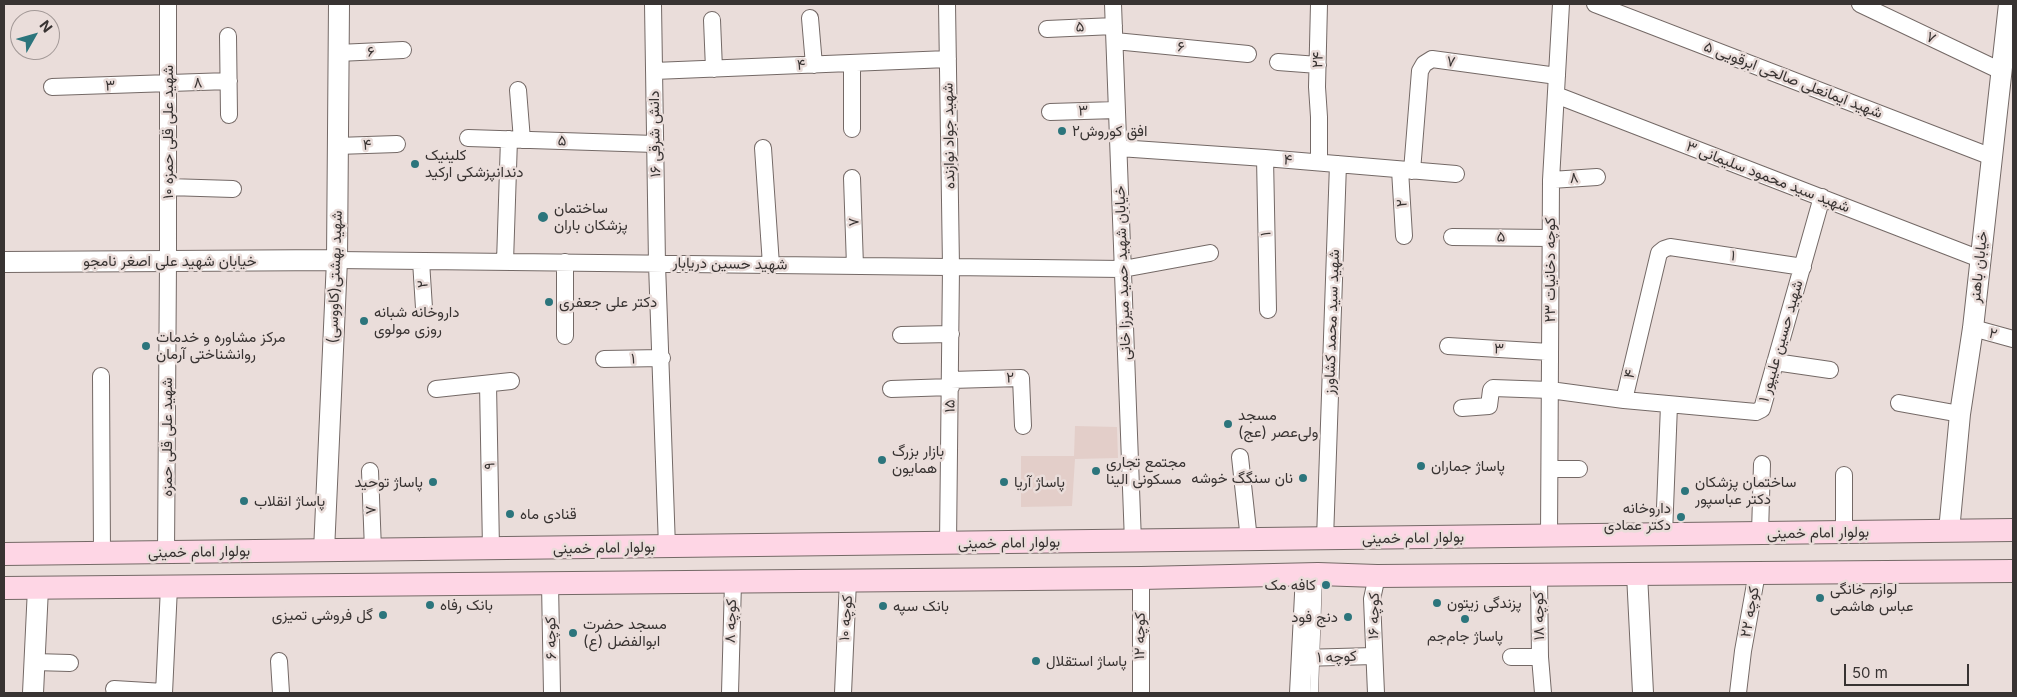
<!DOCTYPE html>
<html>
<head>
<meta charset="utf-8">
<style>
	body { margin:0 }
	#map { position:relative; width:2017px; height:697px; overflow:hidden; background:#eaddda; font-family:Inter,sans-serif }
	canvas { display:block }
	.frame { position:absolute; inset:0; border:5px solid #383332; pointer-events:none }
	.north { position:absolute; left:10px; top:10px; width:50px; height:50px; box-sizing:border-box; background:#eaddda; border:1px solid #a39997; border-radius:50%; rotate:52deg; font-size:14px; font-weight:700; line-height:20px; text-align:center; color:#383332 }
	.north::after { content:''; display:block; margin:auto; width:18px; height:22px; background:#2c757c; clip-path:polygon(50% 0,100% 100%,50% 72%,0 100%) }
	.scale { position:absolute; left:1844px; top:664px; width:125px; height:22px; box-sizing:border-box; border:2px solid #383332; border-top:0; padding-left:6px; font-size:15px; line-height:18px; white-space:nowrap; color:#383332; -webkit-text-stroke:4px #eaddda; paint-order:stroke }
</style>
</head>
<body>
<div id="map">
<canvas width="2017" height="697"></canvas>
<div class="frame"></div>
<div class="north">N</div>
<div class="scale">50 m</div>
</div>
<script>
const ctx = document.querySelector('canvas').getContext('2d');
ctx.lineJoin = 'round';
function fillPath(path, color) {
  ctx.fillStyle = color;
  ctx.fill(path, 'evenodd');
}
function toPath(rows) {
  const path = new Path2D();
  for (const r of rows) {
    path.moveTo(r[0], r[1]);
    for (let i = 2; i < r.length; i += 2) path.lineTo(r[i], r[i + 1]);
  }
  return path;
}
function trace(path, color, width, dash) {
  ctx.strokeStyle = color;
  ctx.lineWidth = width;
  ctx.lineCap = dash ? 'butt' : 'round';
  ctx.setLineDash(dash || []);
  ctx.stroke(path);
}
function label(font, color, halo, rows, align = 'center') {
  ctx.font = font + ' Inter,Vazirmatn,sans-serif';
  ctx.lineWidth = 5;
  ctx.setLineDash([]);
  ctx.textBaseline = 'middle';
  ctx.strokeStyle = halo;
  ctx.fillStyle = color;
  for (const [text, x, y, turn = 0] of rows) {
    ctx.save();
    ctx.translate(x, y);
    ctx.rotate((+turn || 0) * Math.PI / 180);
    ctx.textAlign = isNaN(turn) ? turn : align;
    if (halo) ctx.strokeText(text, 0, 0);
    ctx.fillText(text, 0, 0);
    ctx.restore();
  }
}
const built = toPath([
	[1075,426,1117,427,1118,458,1075,459,1072,506,1021,507,1021,456,1074,456]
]);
const service = toPath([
	[1314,693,1318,575]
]);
const minor = toPath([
	[653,4,657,264,667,547],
	[947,4,951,267,948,544],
	[1113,4,1133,542],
	[1595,4,1992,157],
	[1860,4,2001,71],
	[810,18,814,65],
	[712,20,714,69],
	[1047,29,1114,26],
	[228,36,229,115],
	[1115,41,1248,54],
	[338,53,403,50],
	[1278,62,1318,65],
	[852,63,852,129],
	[654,71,948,59],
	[52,87,229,81],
	[518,90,522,140],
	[1556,95,1980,259],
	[1050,112,1117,110],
	[468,138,655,144],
	[337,146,397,144],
	[763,148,771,265],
	[1119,148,1265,158,1456,174],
	[1265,158,1268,310],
	[1319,162,1319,117,1317,87,1319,4],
	[1400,170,1404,236],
	[1412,171,1420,71,1424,64,1432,59,1557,76],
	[852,178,855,266],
	[1551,180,1597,177],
	[168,187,233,189],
	[1452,237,1550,238],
	[337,260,1123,269,1210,253],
	[421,261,424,308],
	[505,262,509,139],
	[1973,328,2013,339],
	[901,335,951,334],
	[565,336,565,262],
	[1448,346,1550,352],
	[604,359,662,358],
	[1775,362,1830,370],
	[101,376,102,553],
	[951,380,1021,378,1023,426],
	[488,384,491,549],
	[436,389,511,381],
	[891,389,951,387],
	[1624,400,1756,412,1762,409,1822,197],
	[1899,403,1960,414],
	[1462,408,1489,406,1491,390,1493,388,1550,390,1624,400,1659,253,1664,249,1670,247,1803,267],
	[1240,457,1249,540],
	[1550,469,1579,469],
	[370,471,373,550],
	[1844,475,1844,532],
	[1760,533,1762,464],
	[1664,534,1669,405],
	[1549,536,1551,180,1561,4],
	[1325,539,1338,164],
	[166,553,168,261,168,4],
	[1539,575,1540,657,1543,693],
	[550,583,552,693],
	[1511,657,1540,657],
	[1301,658,1374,656],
	[279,661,281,693],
	[34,662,70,663],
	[114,689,164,692],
	[164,693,169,587],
	[730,693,733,582],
	[843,693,848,581],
	[1141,693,1141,578],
	[1376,693,1372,599,1377,576],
	[1738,693,1743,651,1757,573]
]);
const tertiary = toPath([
	[4,262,337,260],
	[1949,531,1960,414,1973,328,2009,4],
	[324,551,337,260,339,4],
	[1637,574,1643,693],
	[33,693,38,588],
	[1300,693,1306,575]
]);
const secondary = toPath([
	[4,554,2013,530],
	[4,588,1141,578,1318,574,1377,576,2013,571]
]);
const markers = [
	[1062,131,5,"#2c757c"],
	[415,164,5,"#2c757c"],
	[543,217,6,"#2c757c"],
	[549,302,5,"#2c757c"],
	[364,321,5,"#2c757c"],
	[146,346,5,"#2c757c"],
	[1228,424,5,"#2c757c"],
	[882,460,5,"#2c757c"],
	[1421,466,5,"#2c757c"],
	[1096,471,5,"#2c757c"],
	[1303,478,5,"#2c757c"],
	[433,482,5,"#2c757c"],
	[1004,482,5,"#2c757c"],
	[1685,491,5,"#2c757c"],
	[244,501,5,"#2c757c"],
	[510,514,5,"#2c757c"],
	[1681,517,5,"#2c757c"],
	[1326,585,5,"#2c757c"],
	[1820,598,5,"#2c757c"],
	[1437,603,5,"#2c757c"],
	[430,605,5,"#2c757c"],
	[883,606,5,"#2c757c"],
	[383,615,5,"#2c757c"],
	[1348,617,5,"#2c757c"],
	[1465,619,5,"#2c757c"],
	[573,633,5,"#2c757c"],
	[1036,661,5,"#2c757c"]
];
const streetNames = [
	["۵",1080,27,-3],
	["۷",1931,38,26],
	["۶",1181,47,5],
	["۶",371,52,-2],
	["۲۴",1318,60,-88],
	["۷",1451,62,8],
	["۴",801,65,-2],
	["شهید ایمانعلی صالحی ابرقویی ۵",1793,80,21],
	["۸",198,83,-3],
	["۳",110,86,-1],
	["۳",1083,111,-1],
	["شهید علی قلی حمزه ۱۰",168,132,-90],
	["دانش شرقی ۱۶",655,134,-91],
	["شهید جواد نوازنده",949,136,-91],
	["۵",562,141,2],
	["۴",367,145,-2],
	["۴",1288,160,5],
	["شهید سید محمود سلیمانی ۳",1768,177,21],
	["۸",1574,178,-5],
	["۲",1402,203,-93],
	["۷",854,222,-92],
	["۱",1266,234,-91],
	["۵",1501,237,1],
	["۱",1733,256,9],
	["خیابان شهید علی اصغر نامجو",170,261],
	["شهید حسین دریابار",730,264,1],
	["خیابان باهنر",1979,267,-84],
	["کوچه دخانیات ۲۳",1550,270,-90],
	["خیابان شهید حمید میرزا خانی",1123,273,-92],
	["شهید بهشتی(کاووسی)",335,277,-88],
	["۲",423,284,-95],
	["شهید سید محمد کشاورز",1332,322,-88],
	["۲",1993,334,15],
	["شهید حسین علیپور ۱",1781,341,-74],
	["۳",1499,349,3],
	["۱",633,359,-1],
	["۴",1630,374,-76],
	["۲",1010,378,-1],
	["۱۵",950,406,-89],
	["شهید علی قلی حمزه",167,437,-90],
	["۹",490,466,-91],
	["۷",371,510,-92],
	["بولوار امام خمینی",1818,533,-1],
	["بولوار امام خمینی",1413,538,-1],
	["بولوار امام خمینی",1009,543,-1],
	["بولوار امام خمینی",604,548,-1],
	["بولوار امام خمینی",199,552,-1],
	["کوچه ۲۲",1750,612,-80],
	["کوچه ۱۶",1374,616,-89],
	["کوچه ۱۸",1539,616,-91],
	["کوچه ۱۰",846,618,-86],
	["کوچه ۸",731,621,-88],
	["کوچه ۱۲",1140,636,-89],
	["کوچه ۶",551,638,-91],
	["کوچه ۱",1337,657,-2]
];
const poiNames = [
	["افق کوروش۲",1072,131],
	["کلینیک",425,155],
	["دندانپزشکی ارکید",425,172],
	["ساختمان",554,208],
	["پزشکان باران",554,225],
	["دکتر علی جعفری",559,302],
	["داروخانه شبانه",374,312],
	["روزی مولوی",374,329],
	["مرکز مشاوره و خدمات",156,337],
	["روانشناختی آرمان",156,354],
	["مسجد",1238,415],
	["ولی‌عصر (عج)",1238,432],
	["بازار بزرگ",892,451],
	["همایون",892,468],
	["مجتمع تجاری",1106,462],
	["مسکونی الینا",1106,479],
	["پاساژ جماران",1431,466],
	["نان سنگگ خوشه",1293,478,"right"],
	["پاساژ توحید",423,482,"right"],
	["پاساژ آریا",1014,482],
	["ساختمان پزشکان",1695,482],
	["دکتر عباسپور",1695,499],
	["پاساژ انقلاب",254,501],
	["داروخانه",1671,508,"right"],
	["دکتر عمادی",1671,525,"right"],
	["قنادی ماه",520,514],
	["کافه مک",1316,585,"right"],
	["لوازم خانگی",1830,589],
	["عباس هاشمی",1830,606],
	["پزندگی زیتون",1447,603],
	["بانک رفاه",440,605],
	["بانک سپه",893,606],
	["گل فروشی تمیزی",373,615,"right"],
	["دنج فود",1338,617,"right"],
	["مسجد حضرت",583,624],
	["ابوالفضل (ع)",583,641],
	["پاساژ جام‌جم",1465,636,"center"],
	["پاساژ استقلال",1046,661]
];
fillPath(built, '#e3cec9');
trace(service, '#746966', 9);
trace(minor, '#746966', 18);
trace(tertiary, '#746966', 22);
trace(secondary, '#746966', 24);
trace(service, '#fff', 8);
trace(minor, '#fff', 16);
trace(tertiary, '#fff', 20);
trace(secondary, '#fed6e5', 22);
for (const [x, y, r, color] of markers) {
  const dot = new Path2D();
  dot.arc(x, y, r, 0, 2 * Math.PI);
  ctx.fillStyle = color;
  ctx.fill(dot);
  trace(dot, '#eaddda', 2);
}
label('15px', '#383332', '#eaddda', streetNames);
label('15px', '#383332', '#eaddda', poiNames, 'left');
</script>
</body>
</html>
